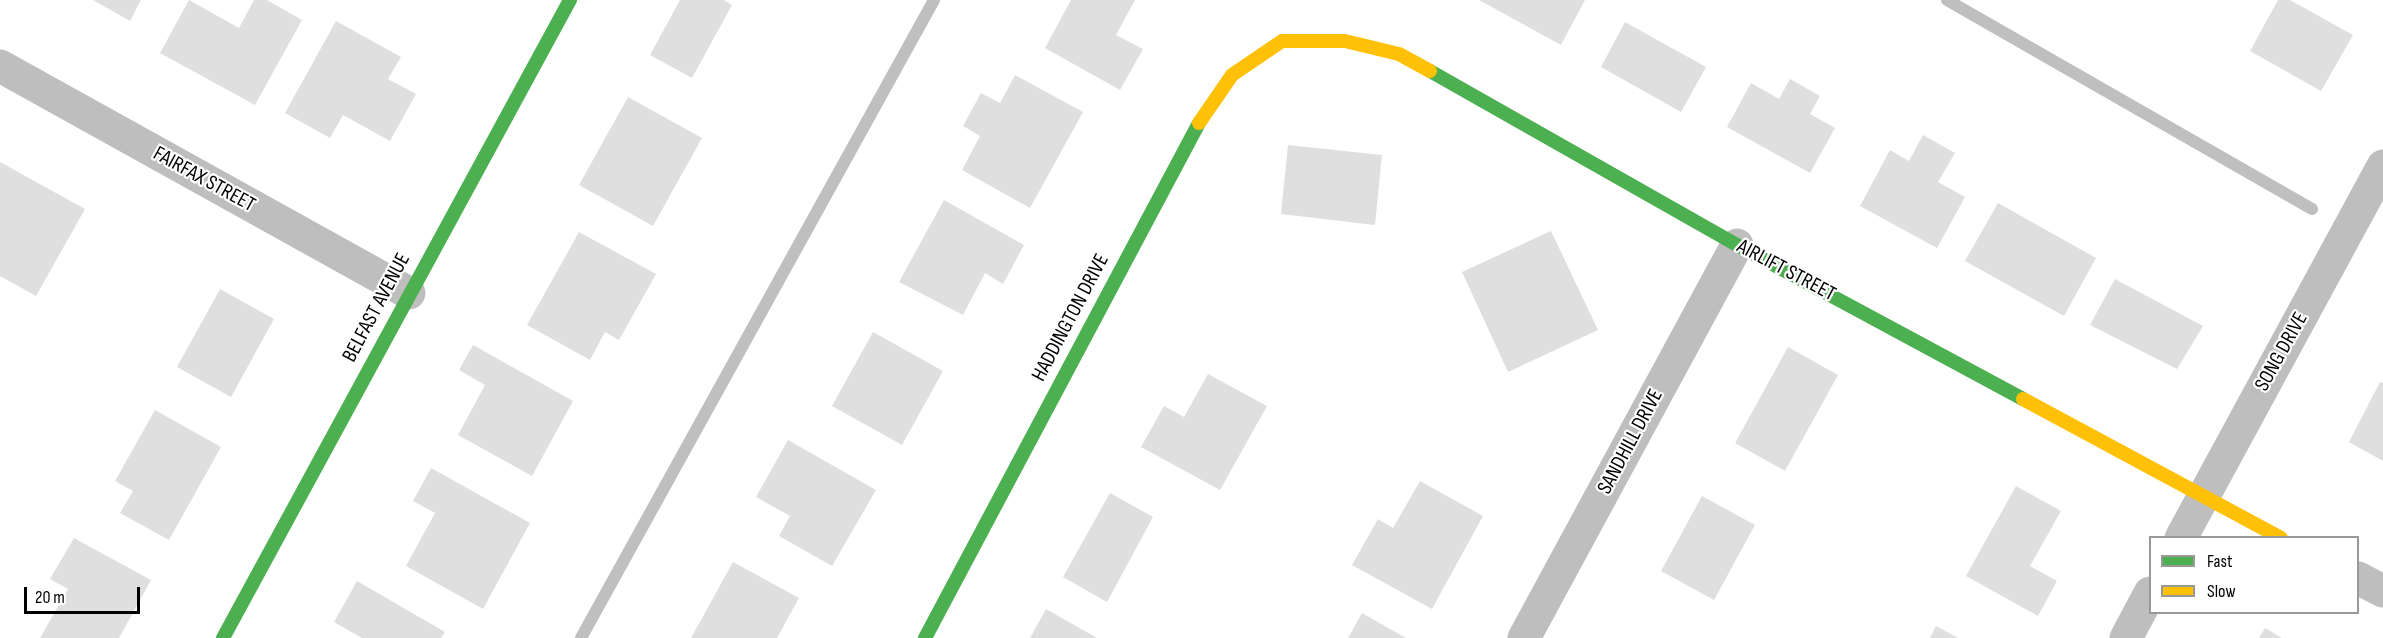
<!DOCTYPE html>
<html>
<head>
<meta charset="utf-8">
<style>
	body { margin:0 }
	#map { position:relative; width:2383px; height:638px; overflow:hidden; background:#fff; font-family:"Sofia Sans Condensed",sans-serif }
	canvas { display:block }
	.legend { position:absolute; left:2149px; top:536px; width:210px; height:78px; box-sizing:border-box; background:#fff; border:2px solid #999; margin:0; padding:8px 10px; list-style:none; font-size:18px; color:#000 }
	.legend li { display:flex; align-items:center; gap:12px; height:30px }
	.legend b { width:30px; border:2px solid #999 }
	.scale { position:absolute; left:24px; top:587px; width:116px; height:27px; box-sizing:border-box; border:3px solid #000; border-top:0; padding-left:8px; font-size:18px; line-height:21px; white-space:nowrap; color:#000; -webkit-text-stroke:4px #fff; paint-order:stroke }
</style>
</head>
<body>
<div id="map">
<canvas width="2383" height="638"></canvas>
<ul class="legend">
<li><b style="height:8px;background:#4caf50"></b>Fast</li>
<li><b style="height:8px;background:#ffc107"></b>Slow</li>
</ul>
<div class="scale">20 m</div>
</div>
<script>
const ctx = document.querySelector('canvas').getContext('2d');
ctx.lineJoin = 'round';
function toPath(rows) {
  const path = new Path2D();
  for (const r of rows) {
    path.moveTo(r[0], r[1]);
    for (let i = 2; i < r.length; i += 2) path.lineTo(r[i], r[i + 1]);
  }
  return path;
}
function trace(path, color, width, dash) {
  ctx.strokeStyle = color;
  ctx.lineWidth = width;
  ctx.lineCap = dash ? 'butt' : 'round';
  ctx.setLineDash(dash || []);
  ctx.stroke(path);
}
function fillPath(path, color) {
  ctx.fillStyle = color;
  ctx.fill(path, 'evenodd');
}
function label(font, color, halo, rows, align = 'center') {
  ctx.font = font + ' "Sofia Sans Condensed",sans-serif';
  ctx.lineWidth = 4.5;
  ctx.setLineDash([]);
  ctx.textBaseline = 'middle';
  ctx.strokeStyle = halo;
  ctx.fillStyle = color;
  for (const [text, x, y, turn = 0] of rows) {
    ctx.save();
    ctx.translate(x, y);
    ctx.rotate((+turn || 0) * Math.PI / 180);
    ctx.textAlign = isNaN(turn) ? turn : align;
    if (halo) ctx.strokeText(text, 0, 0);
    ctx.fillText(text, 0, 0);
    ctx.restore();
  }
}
const stream = toPath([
	[1947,0,2312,209],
	[581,638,934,0]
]);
const building = toPath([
	[93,0,141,0,130,21],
	[189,0,239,28,254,0,267,0,302,20,255,105,160,53],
	[680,0,724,0,732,5,692,78,650,55],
	[1071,0,1135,0,1116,35,1143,49,1120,90,1045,48],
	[1479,0,1585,0,1561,45],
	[2278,0,2290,0,2353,35,2321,91,2250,51],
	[336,21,401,57,388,79,416,94,390,141,343,115,330,138,285,113],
	[1625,22,1706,67,1681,112,1601,67],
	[1015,75,1083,112,1030,208,962,170,980,136,963,126,981,93,1000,103],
	[1790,79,1820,96,1810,114,1835,128,1810,173,1727,127,1751,83,1779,99],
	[628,97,702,138,653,226,579,185],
	[1923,135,1955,153,1938,182,1965,197,1937,248,1860,206,1890,150,1909,161],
	[1288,145,1382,155,1375,225,1281,214],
	[0,162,85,209,36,296,0,276],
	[944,200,1024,245,1003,284,985,273,963,315,899,282],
	[1998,203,2096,258,2064,316,1965,261],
	[1551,231,1598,330,1508,372,1462,272],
	[579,232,656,274,619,340,605,332,590,360,527,325],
	[2115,279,2203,326,2177,369,2090,325],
	[220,289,274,319,231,397,177,367],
	[873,332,943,371,902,445,832,406],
	[473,345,573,401,532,476,458,435,485,385,459,370],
	[1788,347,1838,375,1785,471,1735,443],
	[1208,374,1267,406,1220,490,1141,447,1164,406,1184,417],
	[2380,382,2383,383,2383,461,2349,442],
	[155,410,221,447,169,540,120,513,133,491,115,481],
	[788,440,876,490,832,566,779,536,790,516,756,497],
	[431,468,530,523,483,609,406,566,435,513,413,501],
	[1420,481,1483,516,1432,609,1352,565,1378,519,1393,528],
	[2016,486,2061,511,2030,566,2057,581,2038,616,1966,576],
	[1110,493,1153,517,1107,602,1063,577],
	[1702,496,1755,525,1714,600,1661,571],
	[74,538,151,580,119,638,40,638,68,589,50,579],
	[733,562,799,598,777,638,691,638],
	[357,581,445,632,441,638,362,638,334,622],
	[1046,609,1097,638,1030,638],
	[1362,613,1406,638,1348,638],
	[1936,626,1958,638,1930,638],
	[2265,628,2282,638,2259,638]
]);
const street = toPath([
	[0,66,409,293],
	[2181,538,2383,166],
	[2358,578,2383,591],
	[1524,638,1737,245],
	[2126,638,2150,593]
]);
const fast = toPath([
	[1430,71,1737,245,2023,399],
	[223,638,570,0],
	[925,638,1199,123]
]);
const slow = toPath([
	[1199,123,1232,75,1282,41,1345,41,1399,54,1430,71],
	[2023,399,2281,538]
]);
const streetNames = [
	["FAIRFAX STREET",204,180,29],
	["AIRLIFT STREET",1786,271,28],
	["BELFAST AVENUE",377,308,-62],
	["HADDINGTON DRIVE",1071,318,-62],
	["SONG DRIVE",2282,352,-61],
	["SANDHILL DRIVE",1631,442,-62]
];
trace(stream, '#bfbfbf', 12);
fillPath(building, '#dfdfdf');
trace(street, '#bebebe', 33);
trace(fast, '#4caf50', 14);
trace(slow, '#ffc107', 14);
label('21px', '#000', '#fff', streetNames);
</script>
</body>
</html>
